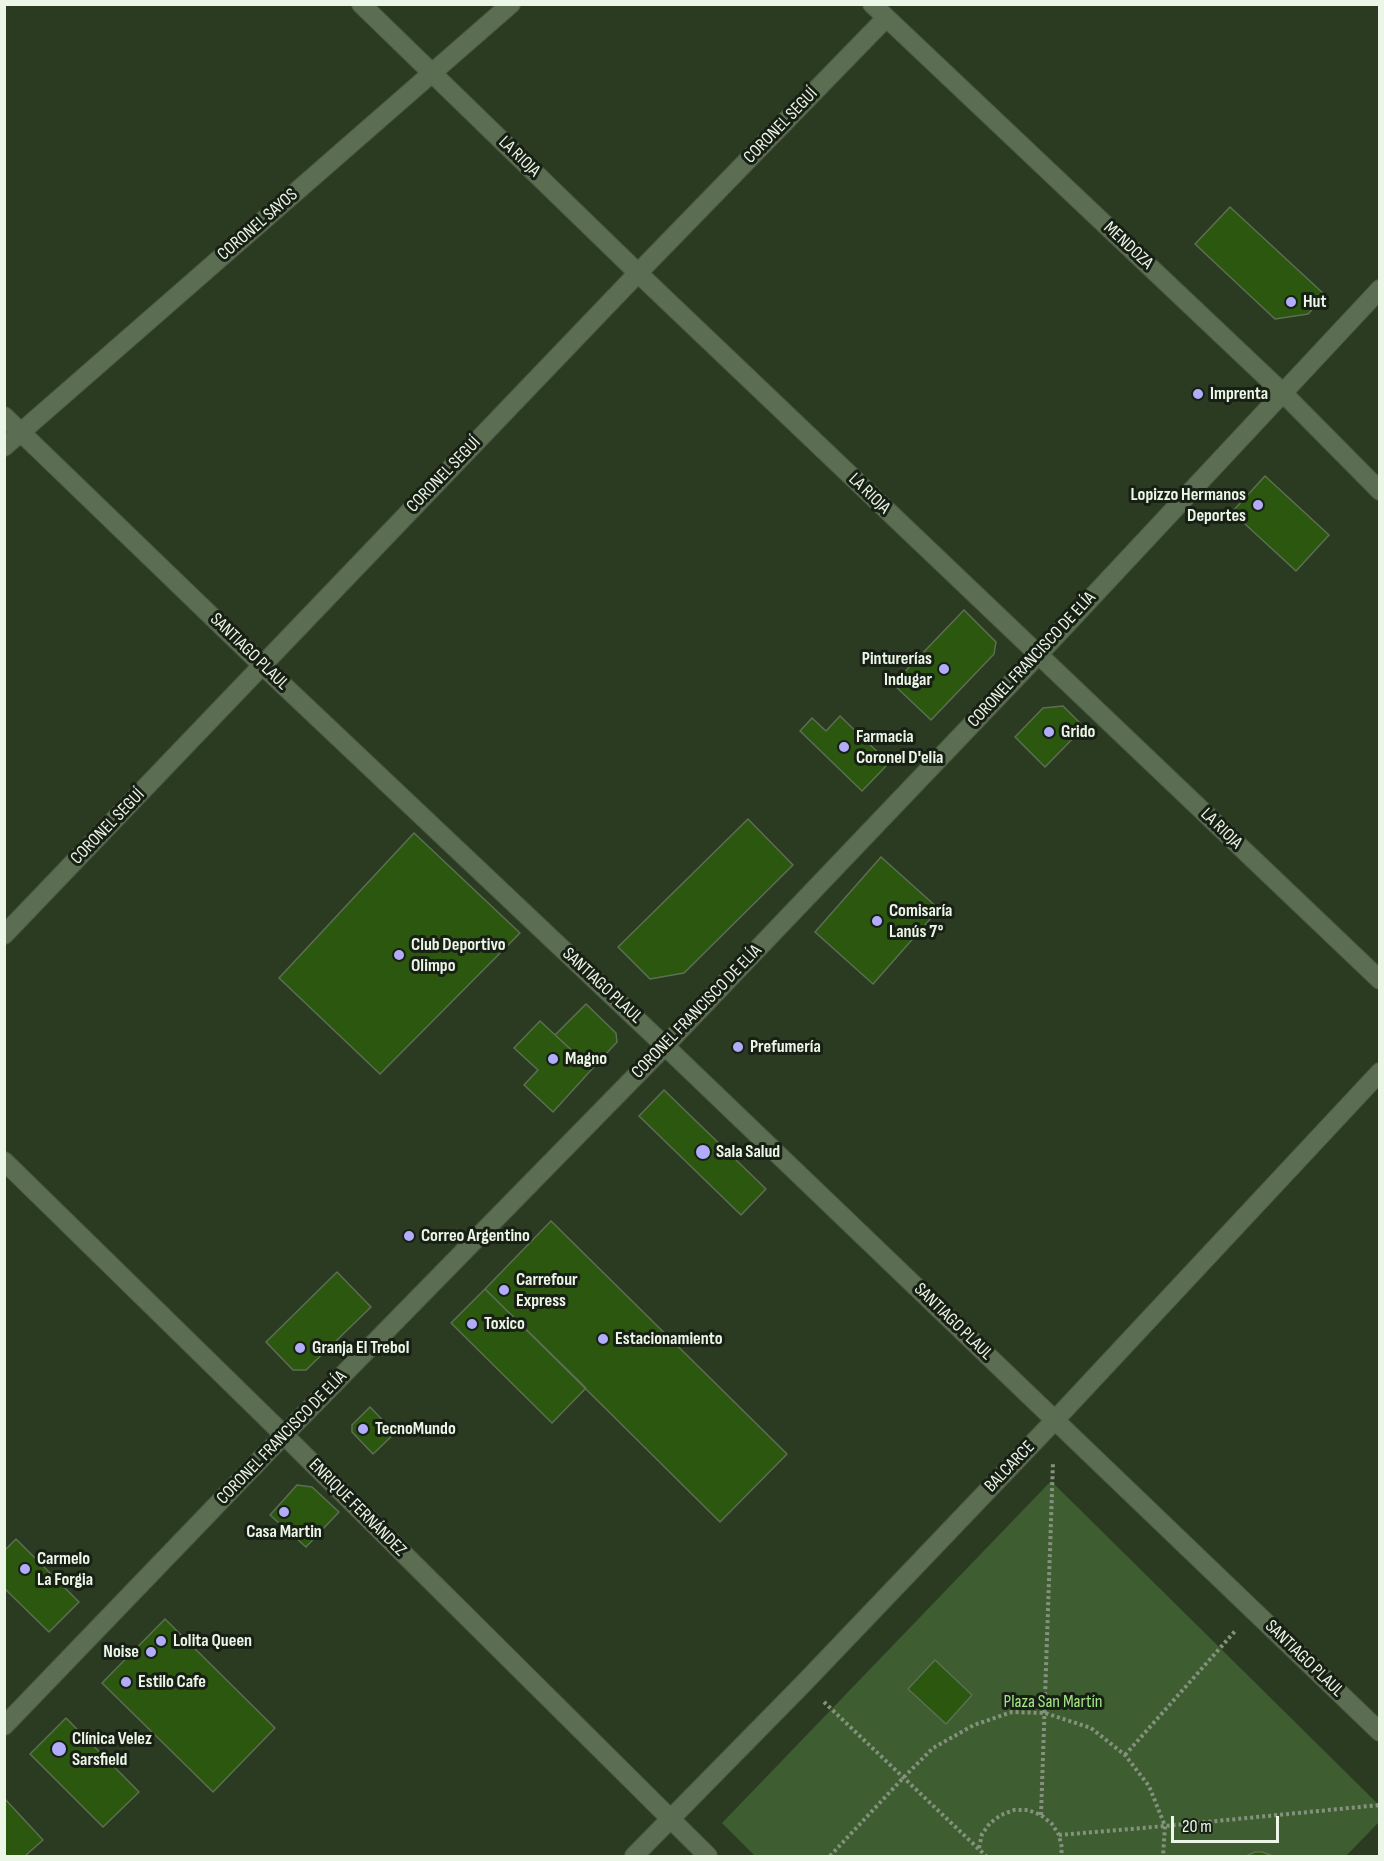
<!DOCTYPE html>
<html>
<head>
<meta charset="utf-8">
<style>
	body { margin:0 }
	#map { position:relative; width:1384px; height:1861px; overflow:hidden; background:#2a3b22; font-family:"Sofia Sans Condensed",sans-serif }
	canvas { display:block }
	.frame { position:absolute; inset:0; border:6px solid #ebf6e6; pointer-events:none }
	.scale { position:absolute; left:1171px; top:1816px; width:108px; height:27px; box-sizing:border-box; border:3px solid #ebf6e6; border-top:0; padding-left:8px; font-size:18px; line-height:21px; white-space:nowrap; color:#ebf6e6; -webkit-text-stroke:4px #182015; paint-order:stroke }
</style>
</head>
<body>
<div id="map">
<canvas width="1384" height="1861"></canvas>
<div class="frame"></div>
<div class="scale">20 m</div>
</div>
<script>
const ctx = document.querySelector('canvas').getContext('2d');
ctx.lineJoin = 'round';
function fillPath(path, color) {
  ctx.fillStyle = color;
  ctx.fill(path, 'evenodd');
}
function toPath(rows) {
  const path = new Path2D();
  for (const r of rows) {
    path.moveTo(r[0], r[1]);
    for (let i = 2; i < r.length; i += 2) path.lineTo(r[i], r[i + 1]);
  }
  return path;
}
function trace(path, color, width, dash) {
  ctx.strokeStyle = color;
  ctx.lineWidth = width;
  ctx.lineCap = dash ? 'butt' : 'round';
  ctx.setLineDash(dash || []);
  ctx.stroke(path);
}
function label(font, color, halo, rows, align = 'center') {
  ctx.font = font + ' "Sofia Sans Condensed",sans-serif';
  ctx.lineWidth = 6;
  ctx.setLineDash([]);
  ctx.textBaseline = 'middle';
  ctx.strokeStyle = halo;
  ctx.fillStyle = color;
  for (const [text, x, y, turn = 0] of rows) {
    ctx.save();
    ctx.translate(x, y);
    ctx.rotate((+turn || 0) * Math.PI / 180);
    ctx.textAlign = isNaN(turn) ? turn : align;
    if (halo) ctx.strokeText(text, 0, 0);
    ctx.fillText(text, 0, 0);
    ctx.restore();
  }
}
const green = toPath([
	[1051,1481,1380,1806,1379,1822,1346,1856,755,1856,722,1823]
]);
const building = toPath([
	[1230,207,1325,295,1308,314,1275,319,1195,244,1230,207],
	[1265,476,1329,535,1296,571,1232,512,1265,476],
	[964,610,996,642,994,654,931,720,893,684,964,610],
	[1063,706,1084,727,1045,767,1015,737,1043,708,1063,706],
	[840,716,889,763,862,791,800,731,812,718,826,731,840,716],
	[748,819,793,865,684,973,650,979,618,947,748,819],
	[414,833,520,933,380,1074,279,978,414,833],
	[881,857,939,909,873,984,815,932,881,857],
	[586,1004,616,1033,617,1042,592,1069,555,1035,586,1004],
	[540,1021,592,1069,553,1112,524,1085,538,1070,514,1048,540,1021],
	[664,1090,766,1189,741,1215,639,1116,664,1090],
	[551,1221,787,1454,720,1522,485,1289,551,1221],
	[337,1272,371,1307,306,1370,293,1370,266,1342,337,1272],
	[485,1289,586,1388,552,1423,451,1323,485,1289],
	[370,1407,395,1433,373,1454,352,1432,352,1425,370,1407],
	[297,1485,312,1487,339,1512,306,1547,270,1515,297,1485],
	[16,1539,79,1602,49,1632,4,1588,4,1551,16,1539],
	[165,1619,275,1728,213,1792,102,1683,165,1619],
	[935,1660,972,1695,946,1724,908,1689,935,1660],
	[66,1718,139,1792,103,1827,30,1754,66,1718],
	[4,1798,43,1840,25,1856,4,1856,4,1798],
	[1255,1852,1262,1852,1273,1856,1246,1856,1255,1852]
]);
const path = toPath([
	[824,1702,986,1856],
	[1125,1755,1236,1630],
	[1041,1815,1053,1462],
	[1059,1835,1165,1826,1380,1805],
	[979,1848,982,1834,990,1823,1001,1815,1014,1810,1028,1810,1041,1815,1052,1824,1059,1835,1062,1848,1061,1856],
	[830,1856,904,1777,933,1748,974,1725,1012,1712,1045,1713,1091,1728,1125,1755,1149,1786,1165,1826,1163,1856]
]);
const minor = toPath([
	[361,4,638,273,1380,980],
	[872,4,1282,392,1380,491],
	[4,416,262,665,665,1046,1380,1732],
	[4,447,511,4],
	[4,935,638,273,886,18],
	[4,1161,284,1435,708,1856],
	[4,1726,284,1435,665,1046,1038,655,1380,289],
	[634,1856,804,1683,1055,1420,1380,1072]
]);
const markers = [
	[1291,302,6,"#b1adfa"],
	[1198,394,6,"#b1adfa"],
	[1258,505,6,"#b1adfa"],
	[944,669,6,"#b1adfa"],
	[1049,732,6,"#b1adfa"],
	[844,747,6,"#b1adfa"],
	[877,921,6,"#b1adfa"],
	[399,955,6,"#b1adfa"],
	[738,1047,6,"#b1adfa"],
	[553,1059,6,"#b1adfa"],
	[703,1152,8,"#b1adfa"],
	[409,1236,6,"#b1adfa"],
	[504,1290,6,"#b1adfa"],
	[472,1324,6,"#b1adfa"],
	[603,1339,6,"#b1adfa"],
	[300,1348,6,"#b1adfa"],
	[363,1429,6,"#b1adfa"],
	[284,1512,6,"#b1adfa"],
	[25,1569,6,"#b1adfa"],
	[161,1641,6,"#b1adfa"],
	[151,1652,6,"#b1adfa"],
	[126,1682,6,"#b1adfa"],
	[59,1749,8,"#b1adfa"]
];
const streetNames = [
	["CORONEL SEGUÍ",781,126,-46],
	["LA RIOJA",519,157,44],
	["CORONEL SAYOS",258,225,-41],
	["MENDOZA",1128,246,43],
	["CORONEL SEGUÍ",444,475,-46],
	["LA RIOJA",869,494,44],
	["SANTIAGO PLAUL",249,652,44],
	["CORONEL FRANCISCO DE ELÍA",1032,660,-47],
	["CORONEL SEGUÍ",108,827,-46],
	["LA RIOJA",1221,829,44],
	["SANTIAGO PLAUL",602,986,43],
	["CORONEL FRANCISCO DE ELÍA",697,1012,-46],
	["SANTIAGO PLAUL",953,1322,44],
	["CORONEL FRANCISCO DE ELÍA",282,1438,-46],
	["BALCARCE",1010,1467,-46],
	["ENRIQUE FERNÁNDEZ",357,1508,45],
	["SANTIAGO PLAUL",1304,1659,44]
];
const poiNames = [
	["Hut",1303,302],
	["Imprenta",1210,394],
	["Lopizzo Hermanos",1246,495,"right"],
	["Deportes",1246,516,"right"],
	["Pinturerías",932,659,"right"],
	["Indugar",932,680,"right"],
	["Grido",1061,732],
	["Farmacia",856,737],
	["Coronel D'elia",856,758],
	["Comisaría",889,911],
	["Lanús 7°",889,932],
	["Club Deportivo",411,945],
	["Olimpo",411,966],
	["Prefumería",750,1047],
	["Magno",565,1059],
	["Sala Salud",716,1152],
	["Correo Argentino",421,1236],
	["Carrefour",516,1280],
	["Express",516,1301],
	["Toxico",484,1324],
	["Estacionamiento",615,1339],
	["Granja El Trebol",312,1348],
	["TecnoMundo",375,1429],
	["Casa Martin",284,1532,"center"],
	["Carmelo",37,1559],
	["La Forgia",37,1580],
	["Lolita Queen",173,1641],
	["Noise",139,1652,"right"],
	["Estilo Cafe",138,1682],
	["Clínica Velez",72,1739],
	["Sarsfield",72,1760]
];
const parkNames = [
	["Plaza San Martín",1053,1702]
];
fillPath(green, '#3e5d30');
fillPath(building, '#2b570f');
trace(building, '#5c6f54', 1.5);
trace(minor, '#4a5943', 20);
trace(path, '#84927d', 4, [3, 3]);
trace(minor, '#5b6e52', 18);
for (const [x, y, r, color] of markers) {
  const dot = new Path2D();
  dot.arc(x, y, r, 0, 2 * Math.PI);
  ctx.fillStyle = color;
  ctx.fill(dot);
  trace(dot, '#182015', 2);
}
label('18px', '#ebf6e6', '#182015', streetNames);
label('bold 18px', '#ebf6e6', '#182015', poiNames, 'left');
label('18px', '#a5e687', '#182015', parkNames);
</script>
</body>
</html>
